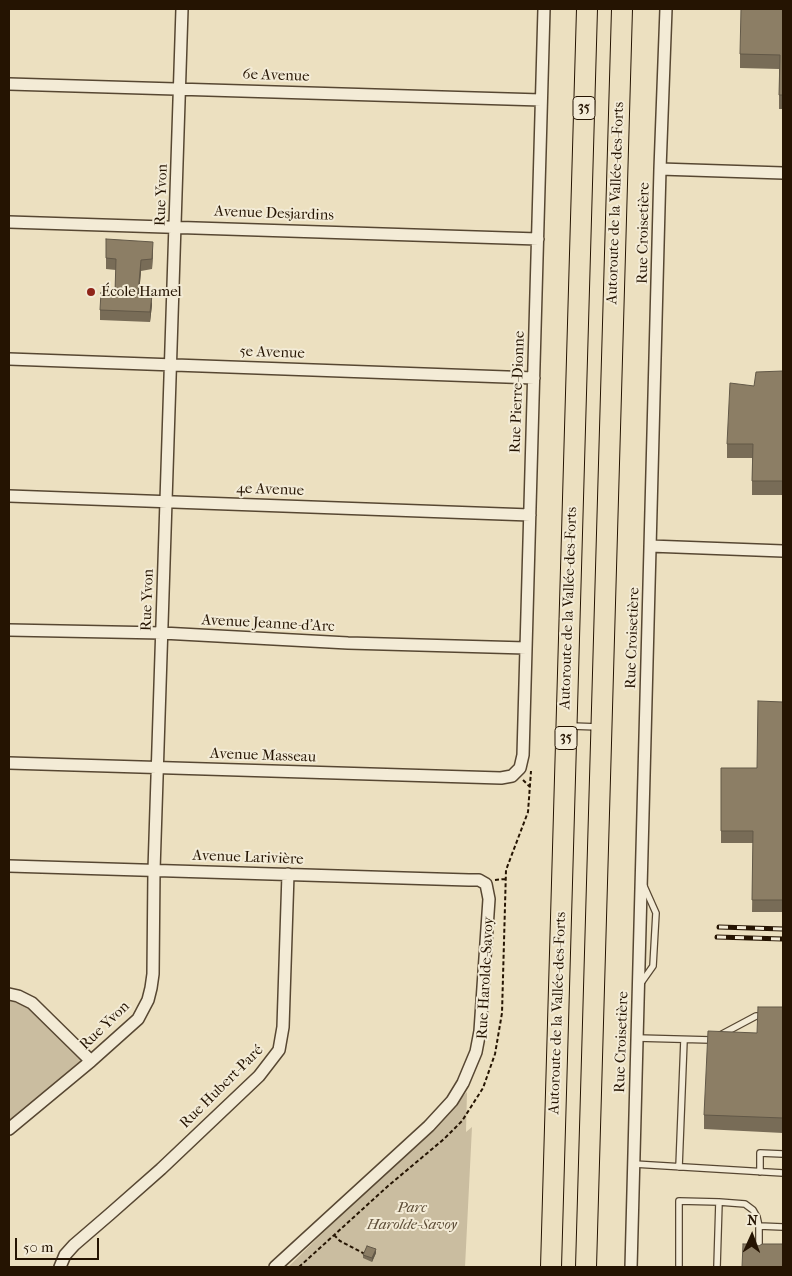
<!DOCTYPE html>
<html>
<head>
<meta charset="utf-8">
<style>
	body { margin:0 }
	#map { position:relative; width:792px; height:1276px; overflow:hidden; background:#ece0c0; font-family:"IM FELL French Canon",serif }
	canvas { display:block }
	.frame { position:absolute; inset:0; border:10px solid #251402; pointer-events:none }
	.north { position:absolute; left:727px; top:1211px; width:50px; height:50px; -webkit-text-stroke:4px #f3ebd6; paint-order:stroke; rotate:2deg; font-size:14px; font-weight:700; line-height:20px; text-align:center; color:#251402 }
	.north::after { content:''; display:block; margin:auto; width:18px; height:22px; background:#251402; clip-path:polygon(50% 0,100% 100%,50% 72%,0 100%) }
	.scale { position:absolute; left:15px; top:1238px; width:84px; height:22px; box-sizing:border-box; border:2px solid #251402; border-top:0; padding-left:6px; font-size:15px; line-height:18px; white-space:nowrap; color:#251402; -webkit-text-stroke:4px #f3ebd6; paint-order:stroke }
</style>
</head>
<body>
<div id="map">
<canvas width="792" height="1276"></canvas>
<div class="frame"></div>
<div class="north">N</div>
<div class="scale">50 m</div>
</div>
<script>
const ctx = document.querySelector('canvas').getContext('2d');
ctx.lineJoin = 'round';
function fillPath(path, color) {
  ctx.fillStyle = color;
  ctx.fill(path, 'evenodd');
}
function toPath(rows) {
  const path = new Path2D();
  for (const r of rows) {
    path.moveTo(r[0], r[1]);
    for (let i = 2; i < r.length; i += 2) path.lineTo(r[i], r[i + 1]);
  }
  return path;
}
function trace(path, color, width, dash) {
  ctx.strokeStyle = color;
  ctx.lineWidth = width;
  ctx.lineCap = dash ? 'butt' : 'round';
  ctx.setLineDash(dash || []);
  ctx.stroke(path);
}
function label(font, color, halo, rows, align = 'center') {
  ctx.font = font + ' "IM FELL French Canon",serif';
  ctx.lineWidth = 4;
  ctx.setLineDash([]);
  ctx.textBaseline = 'middle';
  ctx.strokeStyle = halo;
  ctx.fillStyle = color;
  for (const [text, x, y, turn = 0] of rows) {
    ctx.save();
    ctx.translate(x, y);
    ctx.rotate((+turn || 0) * Math.PI / 180);
    ctx.textAlign = isNaN(turn) ? turn : align;
    if (halo) ctx.strokeText(text, 0, 0);
    ctx.fillText(text, 0, 0);
    ctx.restore();
  }
}
const green = toPath([
	[9,996,22,998,91,1061,9,1133],
	[467,1092,466,1132,472,1127,465,1267,288,1267]
]);
const path = toPath([
	[523,780,530,787],
	[495,880,505,879],
	[334,1235,340,1241,365,1254],
	[299,1267,388,1186,444,1139,462,1121,483,1088,495,1054,502,1013,506,870,528,812,531,771]
]);
const lane = toPath([
	[571,726,599,727],
	[641,983,653,966,656,913,644,886],
	[637,1038,711,1040,756,1016,764,1016],
	[634,1164,783,1173],
	[679,1167,684,1040],
	[760,1172,760,1153,783,1154],
	[719,1202,745,1204,753,1210,757,1217,759,1226,759,1253],
	[759,1226,783,1227],
	[679,1267,679,1201,719,1202,717,1267]
]);
const street = toPath([
	[9,84,541,100],
	[660,169,783,173],
	[9,222,538,239],
	[9,359,534,378],
	[9,496,530,515],
	[650,546,783,551],
	[9,630,162,633,348,643,526,648],
	[9,763,501,778,512,776,520,768,523,755,544,9],
	[9,866,469,880,479,880,486,884,489,899,480,1031,476,1052,463,1083,452,1101,429,1126,275,1267],
	[9,994,18,996,32,1003,91,1061],
	[9,1129,91,1061,138,1019,148,1000,151,988,153,974,154,870,182,9],
	[60,1267,65,1255,74,1245,110,1214,161,1169,259,1076,279,1050,283,1027,288,874],
	[631,1267,660,169,666,9]
]);
const highway = toPath([
	[551,1267,587,9],
	[586,1267,622,9]
]);
const rail = toPath([
	[719,927,783,929],
	[717,937,783,939]
]);
const wall = toPath([
	[783,9,783,109,779,109,779,69,740,68,740,54],
	[106,239,153,252,152,269,141,271,139,294,152,305,150,322,100,320,100,310,115,292,116,270,106,269],
	[783,371,783,495,752,495,752,458,727,458,727,444,754,386],
	[783,702,783,912,752,912,753,843,721,843,721,768,757,768],
	[783,1007,783,1133,704,1129,704,1115],
	[376,1253,372,1262,363,1258,363,1255]
]);
const shadedWall = toPath([
	[153,242,153,252,152,269,152,259],
	[141,260,141,271,138,305,138,294],
	[152,295,152,305,150,322,150,312],
	[376,1249,376,1253,372,1262,372,1258]
]);
const building = toPath([
	[741,9,783,9,783,95,779,95,780,55,740,54,741,9],
	[106,239,153,242,152,259,141,260,138,294,152,295,150,312,100,310,101,292,115,292,116,259,106,258,106,239],
	[783,371,783,481,752,481,753,444,727,444,730,383,754,386,756,372,783,371],
	[758,701,783,702,783,900,752,900,753,831,721,831,721,768,757,768,758,701],
	[758,1007,783,1007,783,1118,704,1115,708,1031,757,1033,758,1007],
	[743,1244,755,1244,759,1246,762,1244,783,1244,783,1267,742,1267,743,1244],
	[367,1246,376,1249,372,1258,363,1255,367,1246]
]);
const markers = [
	[91,292,5,"#8f2418"]
];
const shields = [
	[584,108,22],
	[566,738,22]
];
const shieldNames = [
	["35",584,108],
	["35",566,738]
];
const streetNames = [
	["6e Avenue",276,76,2],
	["Rue Yvon",162,195,-88],
	["Autoroute de la Vallée-des-Forts",616,203,-88],
	["Avenue Desjardins",274,214,2],
	["Rue Croisetière",644,233,-89],
	["5e Avenue",272,353,2],
	["Rue Pierre-Dionne",518,392,-88],
	["4e Avenue",270,490,2],
	["Rue Yvon",148,600,-88],
	["Autoroute de la Vallée-des-Forts",569,608,-88],
	["Avenue Jeanne-d'Arc",268,624,3],
	["Rue Croisetière",633,638,-88],
	["Avenue Masseau",263,756,2],
	["Avenue Larivière",248,858,2],
	["Rue Harolde-Savoy",486,978,-87],
	["Autoroute de la Vallée-des-Forts",558,1013,-88],
	["Rue Yvon",105,1026,-44],
	["Rue Croisetière",622,1042,-88],
	["Rue Hubert-Paré",222,1087,-45]
];
const poiNames = [
	["École Hamel",101,292]
];
const parkNames = [
	["Parc",412,1208],
	["Harolde-Savoy",412,1225]
];
fillPath(green, '#cabda0');
trace(lane, '#574732', 8);
trace(street, '#574732', 14);
trace(highway, '#251402', 22);
trace(path, '#251402', 2, [4, 2.5]);
trace(lane, '#f3ebd6', 5.5);
trace(street, '#f3ebd6', 11);
trace(highway, '#ece0c0', 20);
trace(rail, '#251402', 5);
trace(rail, '#f3ebd6', 3, [9]);
fillPath(wall, '#786c57');
fillPath(shadedWall, '#625847');
fillPath(building, '#8c7e65');
trace(building, '#625847', 1);
for (const [x, y, r, color] of markers) {
  const dot = new Path2D();
  dot.arc(x, y, r, 0, 2 * Math.PI);
  ctx.fillStyle = color;
  ctx.fill(dot);
  trace(dot, '#f3ebd6', 2);
}
for (const [x, y, w] of shields) {
  const box = new Path2D();
  box.roundRect(x - w / 2, y - 11.5, w, 23, 4);
  ctx.fillStyle = '#f3ebd6';
  ctx.fill(box);
  trace(box, '#251402', 1);
}
label('bold 14px', '#251402', null, shieldNames);
label('15px', '#251402', '#f3ebd6', streetNames);
label('15px', '#251402', '#f3ebd6', poiNames, 'left');
label('italic 15px', '#5f4f39', '#f3ebd6', parkNames);
</script>
</body>
</html>
